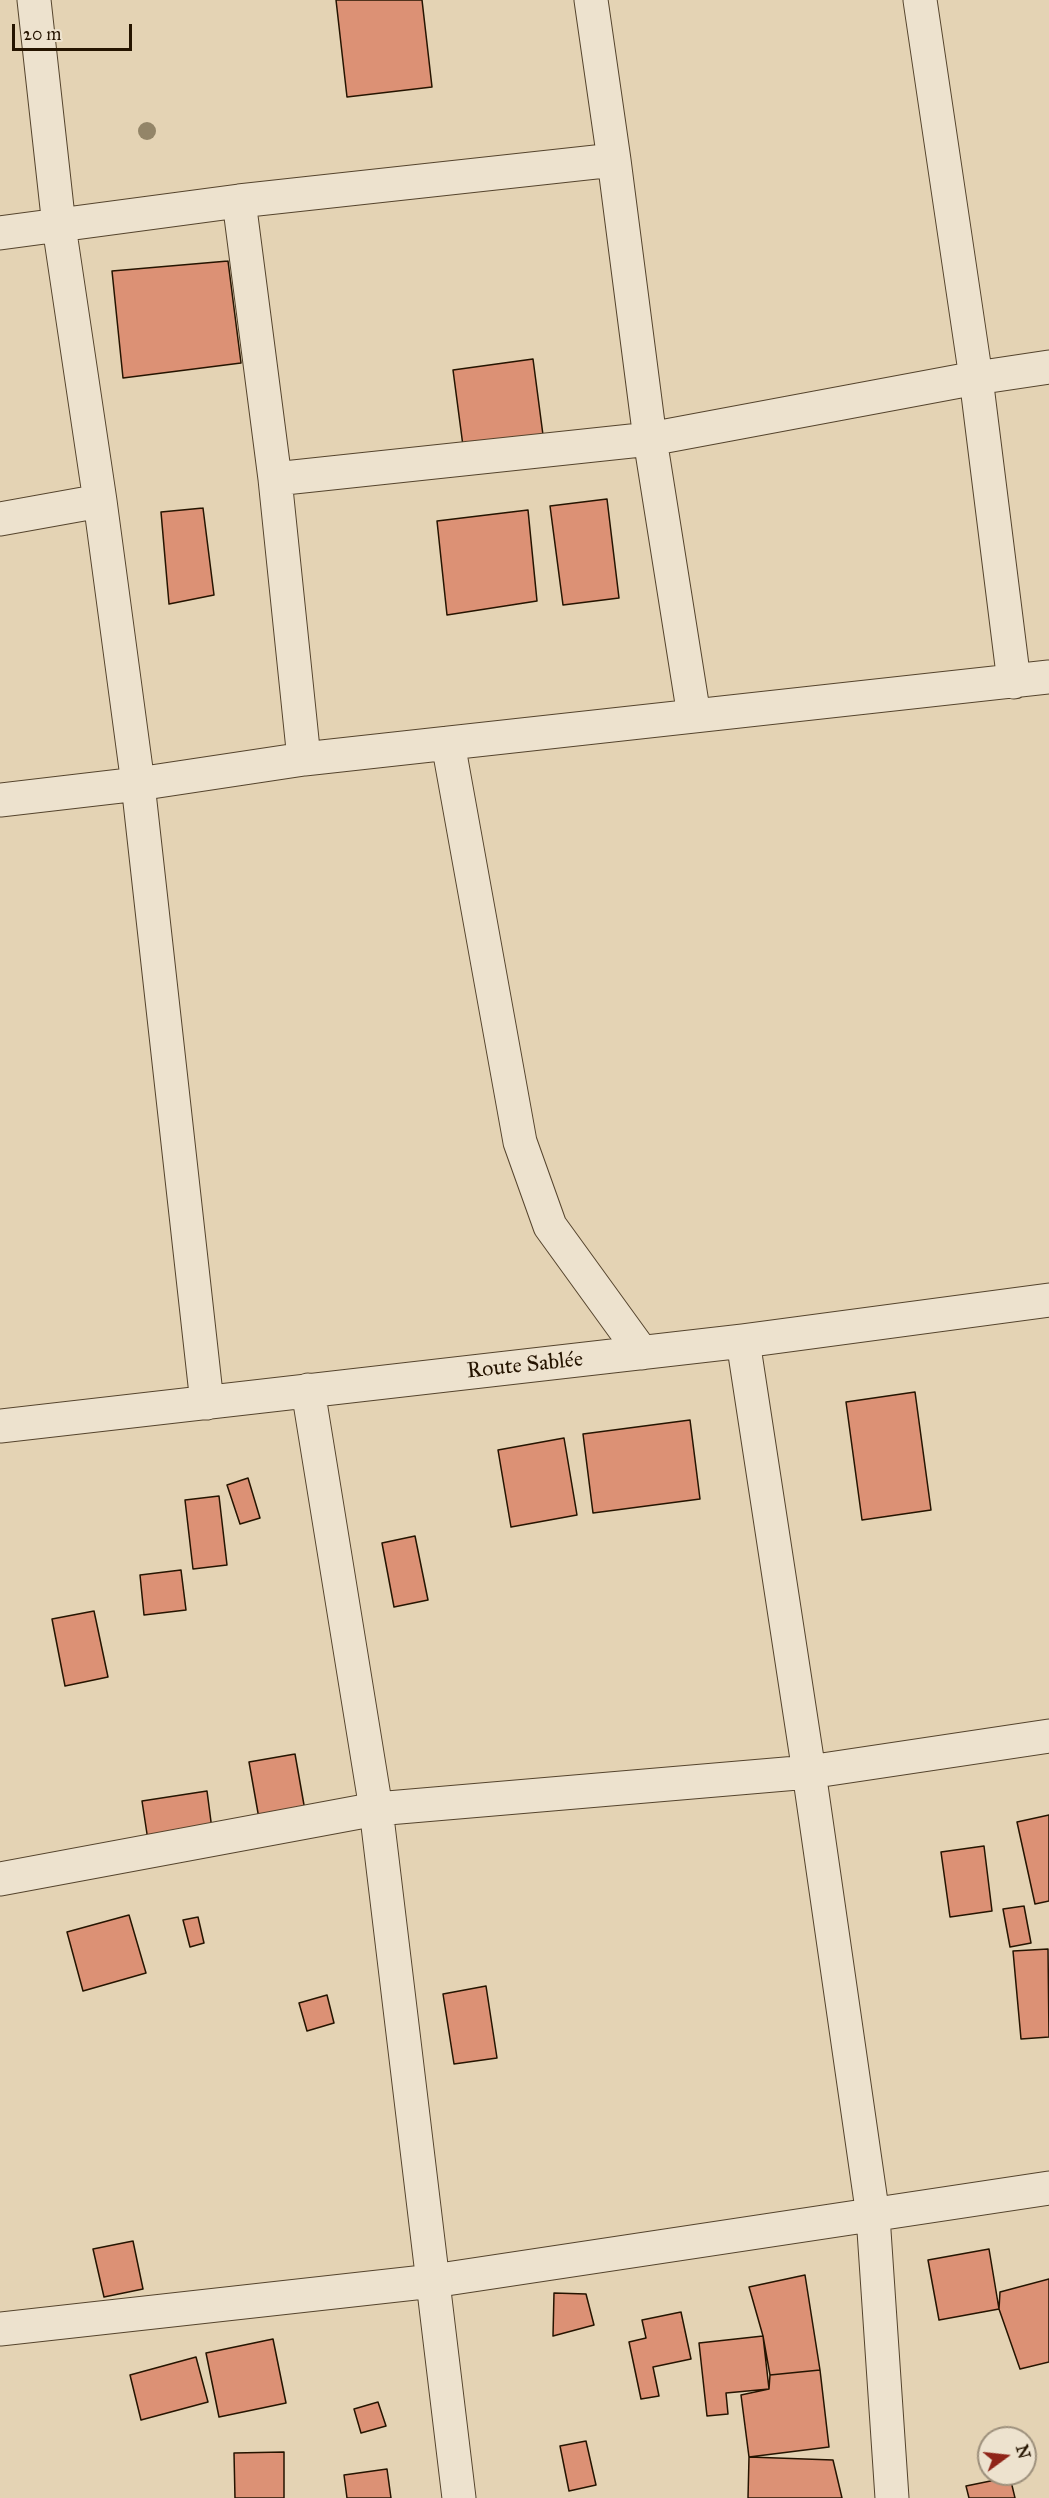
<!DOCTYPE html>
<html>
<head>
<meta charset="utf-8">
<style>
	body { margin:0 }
	#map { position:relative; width:1049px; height:2498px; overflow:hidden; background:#e4d3b4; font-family:"IM FELL Great Primer",serif }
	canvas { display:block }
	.north { position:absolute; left:977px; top:2426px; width:60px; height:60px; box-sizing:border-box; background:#ede2ce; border:2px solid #9d907c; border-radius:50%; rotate:75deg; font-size:16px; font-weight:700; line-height:24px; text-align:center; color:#251400 }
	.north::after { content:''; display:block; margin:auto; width:21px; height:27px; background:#8f2418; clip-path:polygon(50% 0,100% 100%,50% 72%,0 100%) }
	.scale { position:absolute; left:12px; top:24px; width:120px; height:27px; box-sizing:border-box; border:3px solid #251400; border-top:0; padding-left:8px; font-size:18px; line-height:21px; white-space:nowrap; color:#251400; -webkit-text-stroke:4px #ede2ce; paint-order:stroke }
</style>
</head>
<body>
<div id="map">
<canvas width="1049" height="2498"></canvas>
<div class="north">N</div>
<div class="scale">20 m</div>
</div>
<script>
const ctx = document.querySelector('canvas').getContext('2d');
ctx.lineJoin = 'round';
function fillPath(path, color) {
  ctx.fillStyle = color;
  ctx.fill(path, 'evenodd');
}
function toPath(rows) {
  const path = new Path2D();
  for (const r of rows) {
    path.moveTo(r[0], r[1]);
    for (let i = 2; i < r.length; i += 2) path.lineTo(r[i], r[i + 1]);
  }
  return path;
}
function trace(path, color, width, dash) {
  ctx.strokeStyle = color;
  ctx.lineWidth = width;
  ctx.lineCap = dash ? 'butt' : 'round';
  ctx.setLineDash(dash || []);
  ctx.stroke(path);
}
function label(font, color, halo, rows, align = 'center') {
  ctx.font = font + ' "IM FELL Great Primer",serif';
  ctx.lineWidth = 5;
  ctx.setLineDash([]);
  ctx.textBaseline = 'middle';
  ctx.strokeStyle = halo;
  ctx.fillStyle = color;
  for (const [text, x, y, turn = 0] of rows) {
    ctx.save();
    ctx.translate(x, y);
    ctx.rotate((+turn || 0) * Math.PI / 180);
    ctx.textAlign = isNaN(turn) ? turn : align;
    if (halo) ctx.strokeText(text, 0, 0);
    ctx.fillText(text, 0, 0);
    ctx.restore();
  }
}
const building = toPath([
	[336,0,422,0,432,87,347,97,336,0],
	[228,261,241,363,123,378,112,271,228,261],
	[533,359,543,435,463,446,453,370,533,359],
	[607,499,619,598,563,605,550,506,607,499],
	[203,508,214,595,169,604,161,512,203,508],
	[528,510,537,601,447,615,437,521,528,510],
	[915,1392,931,1510,862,1520,846,1402,915,1392],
	[690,1420,700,1499,593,1513,583,1434,690,1420],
	[564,1438,577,1515,511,1527,498,1450,564,1438],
	[248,1478,260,1518,240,1524,227,1485,248,1478],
	[219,1496,227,1565,193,1569,185,1500,219,1496],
	[415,1536,428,1600,394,1607,382,1543,415,1536],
	[181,1570,186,1610,144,1615,140,1575,181,1570],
	[94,1611,108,1677,65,1686,52,1619,94,1611],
	[295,1754,307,1822,261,1830,249,1762,295,1754],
	[207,1791,213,1837,149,1847,142,1801,207,1791],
	[1049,1815,1049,1901,1035,1904,1017,1822,1049,1815],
	[984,1846,992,1911,950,1917,941,1852,984,1846],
	[1024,1906,1031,1943,1010,1947,1003,1909,1024,1906],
	[129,1915,146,1973,83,1991,67,1932,129,1915],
	[198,1917,204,1943,190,1947,183,1920,198,1917],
	[1048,1949,1049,2037,1021,2039,1013,1951,1048,1949],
	[486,1986,497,2058,454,2064,443,1994,486,1986],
	[327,1995,334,2023,307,2031,299,2003,327,1995],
	[133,2241,143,2289,104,2297,93,2249,133,2241],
	[989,2249,999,2309,939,2320,928,2260,989,2249],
	[805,2275,820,2370,770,2375,763,2336,749,2287,805,2275],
	[1049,2279,1049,2362,1020,2369,999,2309,1000,2292,1049,2279],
	[554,2293,586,2294,594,2325,553,2336,554,2293],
	[681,2312,691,2359,653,2367,659,2396,641,2399,629,2342,646,2338,642,2320,681,2312],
	[763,2336,769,2389,726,2393,728,2414,707,2416,699,2343,763,2336],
	[273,2339,286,2403,219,2417,206,2353,273,2339],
	[196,2357,208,2402,141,2420,130,2375,196,2357],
	[820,2370,829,2447,749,2457,741,2395,769,2389,770,2375,820,2370],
	[378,2402,386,2426,361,2433,354,2409,378,2402],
	[586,2441,596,2485,569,2491,560,2446,586,2441],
	[284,2452,284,2498,235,2498,234,2453,284,2452],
	[749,2457,833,2460,842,2498,748,2498,749,2457],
	[387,2469,391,2498,347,2498,344,2475,387,2469],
	[1010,2477,1015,2498,969,2498,966,2486,1010,2477]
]);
const street = toPath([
	[34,0,59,226,100,501,138,784,207,1403],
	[591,0,614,160,650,439,694,716],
	[920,0,976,378,1014,682],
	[239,201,275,479,304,759],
	[0,233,239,201,614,160],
	[275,479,650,439,976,378,1049,367],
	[0,519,100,501],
	[448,743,520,1142,550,1226,642,1353],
	[0,800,138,784,304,759,1049,677],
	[743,1341,809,1772,873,2216,892,2498],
	[308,1390,376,1809,459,2498],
	[0,1426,743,1341,1049,1300],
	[0,1879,376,1809,809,1772,1049,1736],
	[0,2329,433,2281,1049,2188]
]);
const trees = [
	[147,131]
];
const streetNames = [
	["Route Sablée",525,1366,-6]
];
fillPath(building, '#dc9175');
trace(building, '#251400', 1.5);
trace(street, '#55442d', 35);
trace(street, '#ede2ce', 33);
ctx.fillStyle = '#938568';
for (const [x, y] of trees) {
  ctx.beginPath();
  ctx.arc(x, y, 9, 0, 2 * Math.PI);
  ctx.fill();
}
label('22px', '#251400', '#ede2ce', streetNames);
</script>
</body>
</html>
